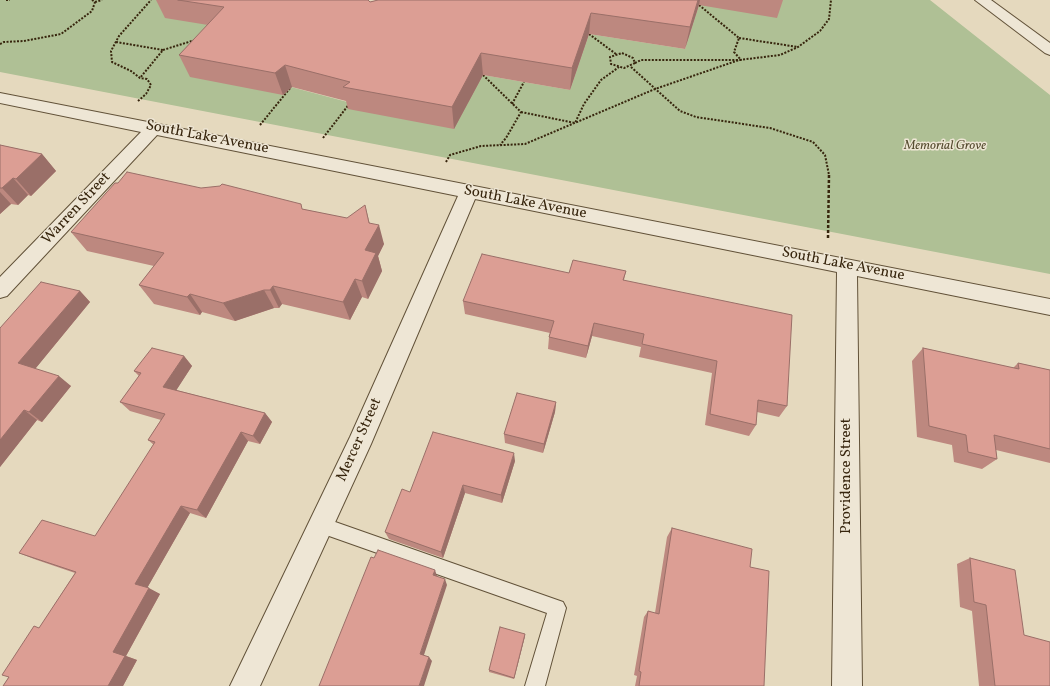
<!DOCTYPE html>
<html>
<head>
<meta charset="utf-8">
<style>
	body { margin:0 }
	canvas { display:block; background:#e5d9be }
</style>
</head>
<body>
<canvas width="1050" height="686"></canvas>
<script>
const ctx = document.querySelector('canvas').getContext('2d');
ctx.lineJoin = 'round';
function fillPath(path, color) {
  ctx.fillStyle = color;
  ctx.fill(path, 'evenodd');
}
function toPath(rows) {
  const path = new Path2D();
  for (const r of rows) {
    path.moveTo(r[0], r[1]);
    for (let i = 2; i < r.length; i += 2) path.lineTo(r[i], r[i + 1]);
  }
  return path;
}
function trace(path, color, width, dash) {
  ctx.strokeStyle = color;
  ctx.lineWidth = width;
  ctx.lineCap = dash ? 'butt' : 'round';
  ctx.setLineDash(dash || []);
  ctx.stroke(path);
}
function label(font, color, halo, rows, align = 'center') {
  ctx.font = font + ' Vollkorn,serif';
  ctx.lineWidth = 3;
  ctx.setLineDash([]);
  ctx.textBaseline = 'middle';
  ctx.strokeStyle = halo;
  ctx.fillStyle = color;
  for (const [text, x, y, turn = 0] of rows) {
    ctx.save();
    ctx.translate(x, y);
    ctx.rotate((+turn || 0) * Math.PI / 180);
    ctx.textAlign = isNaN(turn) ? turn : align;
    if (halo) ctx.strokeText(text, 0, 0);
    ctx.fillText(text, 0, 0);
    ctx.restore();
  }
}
const green = toPath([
	[0,0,183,0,233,29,291,87,355,104,483,75,570,90,589,34,685,49,699,5,779,0,930,0,1050,95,1050,274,0,72]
]);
const pathFar1 = toPath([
	[6,0,10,0],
	[95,2,102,0],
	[589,34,616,54],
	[739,38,798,47],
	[116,42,163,50,140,78],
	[0,44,4,42,24,41,61,34,92,11,95,2,92,0],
	[163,50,195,40],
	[622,53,633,58,635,63,624,68,611,64,610,57,622,53],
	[635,63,641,60,741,60,734,52,739,38,699,5],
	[631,67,680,111,696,117,770,128,813,142,825,155,829,175],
	[483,75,521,112,506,138,500,145],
	[138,101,146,94,151,85,147,79,140,78,131,71,112,62,111,51,119,36,151,0],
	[512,104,524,82],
	[521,112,575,123,584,104,601,80,619,67],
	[260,125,291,87],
	[323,138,350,103],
	[446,162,450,155,481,146,525,144,655,89,739,60,780,55,798,47,820,31,829,19,831,0]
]);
const path = toPath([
	[828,238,829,174]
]);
const service = toPath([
	[321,517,563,602,566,608,545,686,525,686,547,613,315,531,313,525,315,519,321,517]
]);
const minor = toPath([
	[0,93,1050,299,1050,315,857,276,862,686,832,686,837,272,475,199,371,444,260,686,230,686,350,437,458,196,157,135,7,296,0,298,0,277,141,132,0,103,0,93]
]);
const tertiary = toPath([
	[975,0,991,0,1050,43,1050,55,1045,53,975,0]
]);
const wall = toPath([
	[156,0,368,0,370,2,378,0,783,0,777,18,699,5,685,49,589,34,570,90,483,75,454,129,348,109,346,101,292,87,283,95,190,77,179,55,208,25,165,18],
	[0,145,42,154,56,171,31,196,28,195,18,205,11,204,0,214],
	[201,188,370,223,384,244,378,256,382,271,368,299,362,297,350,320,282,304,279,308,274,308,235,321,202,312,200,315,154,304,139,285,154,266,87,251,71,232],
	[626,271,624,280,787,406,779,417,757,412,756,425,749,436,705,425,712,373,639,357,641,347,592,336,586,358,548,349,549,337,550,333,465,314,463,301,569,273],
	[80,291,90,302,35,369,71,386,42,422,37,420,0,467,0,328],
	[923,348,1013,368,1018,363,1050,370,1050,463,996,450,997,459,982,469,954,462,952,445,917,437,912,361],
	[184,356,192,366,176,390,265,413,272,422,260,444,248,441,206,518,190,513,147,588,160,594,126,656,137,660,123,686,3,686,40,627,75,573,34,559,19,553,95,536,154,445,148,440,161,420,130,411,120,402,139,376,134,371],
	[556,402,555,412,543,453,505,443,504,434],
	[515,461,502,503,465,493,443,558,389,539,385,532,410,492],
	[672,528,750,567,764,686,635,686,637,676,634,675,644,617,648,611,655,613,667,537],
	[970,558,1024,635,1050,686,979,686,972,611,960,607,957,564],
	[525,636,514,679,489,672,489,670]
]);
const shadedWall = toPath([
	[698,0,700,0,699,5,685,49,690,27],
	[591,13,589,34,570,90,572,68],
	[481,53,483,75,454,129,452,107],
	[285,65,292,87,283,95,275,73],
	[42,154,56,171,31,196,16,179],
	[13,178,28,195,18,205,2,188],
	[0,192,11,204,0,214],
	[365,205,370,225,379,225,384,244,378,256,382,271,368,299,362,281,369,223],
	[355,279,362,297,350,320,343,302],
	[273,286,282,304,279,308,270,290],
	[264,290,274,308,235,321,223,303],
	[80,291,90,302,31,374,18,363],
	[190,294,202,312,200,315,187,297],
	[594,323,592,336,586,358,588,346],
	[184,356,192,366,172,397,163,387],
	[59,376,71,386,42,422,29,412],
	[556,402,555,412,543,453,544,444],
	[24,410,37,420,0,467,0,440],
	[265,413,272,422,260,444,253,436],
	[241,432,248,441,206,518,197,510],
	[514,453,515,461,502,503,501,495],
	[463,485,465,493,443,558,441,552],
	[181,506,190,513,146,590,135,584],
	[435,570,437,576,436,581,433,575],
	[445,579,447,585,423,658,420,654],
	[149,588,160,594,126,656,137,660,123,686,108,686,113,652],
	[525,634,525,636,514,679,514,678],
	[429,657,432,661,424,686,419,686]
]);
const building = toPath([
	[178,0,368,0,370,2,378,0,698,0,690,27,591,13,572,68,481,53,452,107,343,87,350,82,285,65,275,73,179,55,224,7,178,0],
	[0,145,42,154,16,179,13,178,2,188,0,188,0,145],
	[127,172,201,188,220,186,222,184,301,204,302,209,347,218,365,205,369,223,379,225,365,250,376,253,362,281,355,279,343,302,273,286,270,290,264,290,223,303,190,294,187,297,139,285,164,253,71,232,115,183,118,183,127,172],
	[482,254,569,273,573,260,626,271,623,280,792,315,787,406,758,400,756,425,710,414,717,361,642,344,644,334,594,323,588,346,549,337,554,321,463,301,482,254],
	[41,282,80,291,18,363,59,376,29,412,24,410,0,440,0,328,41,282],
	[152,348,184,356,163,387,265,413,253,436,241,432,197,510,181,506,135,584,149,588,113,652,125,656,108,686,3,686,9,677,2,675,34,626,39,628,76,572,19,553,42,520,95,536,155,442,148,440,165,414,120,402,141,373,134,371,152,348],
	[923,348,1019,369,1018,363,1050,370,1050,449,994,435,997,459,968,452,966,435,929,426,923,348],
	[517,393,556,402,544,444,504,434,517,393],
	[433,432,514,453,501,495,463,485,441,552,385,532,402,489,410,492,433,432],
	[672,528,752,549,750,567,769,571,764,686,639,686,641,672,639,671,648,611,659,614,672,528],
	[378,550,435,570,433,575,445,579,420,654,429,657,419,686,319,686,371,557,374,558,378,550],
	[970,558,1015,570,1024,635,1050,642,1050,686,995,686,986,605,974,602,970,558],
	[500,627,525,634,514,678,489,670,500,627]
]);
const farParknames = [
	["Memorial Grove",945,147]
];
const streetNames = [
	["South Lake Avenue",207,138,11],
	["South Lake Avenue",525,203,11],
	["Warren Street",77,209,-47],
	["South Lake Avenue",843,265,11],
	["Mercer Street",360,440,-66],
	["Providence Street",847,476,-90]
];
fillPath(green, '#afc095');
trace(service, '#625239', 2);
trace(minor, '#625239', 2);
trace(tertiary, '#625239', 2);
trace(pathFar1, '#37250d', 2, [2, 1.5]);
trace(path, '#37250d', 2.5, [3, 2]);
fillPath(service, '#eee6d5');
fillPath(minor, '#eee6d5');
fillPath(tertiary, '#eee6d5');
fillPath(wall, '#bd887f');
fillPath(shadedWall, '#9a6f68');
fillPath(building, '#dc9e94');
trace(building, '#9a6f68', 1);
label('italic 13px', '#554c2f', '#eee6d5', farParknames);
label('15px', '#37250d', '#eee6d5', streetNames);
</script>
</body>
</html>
